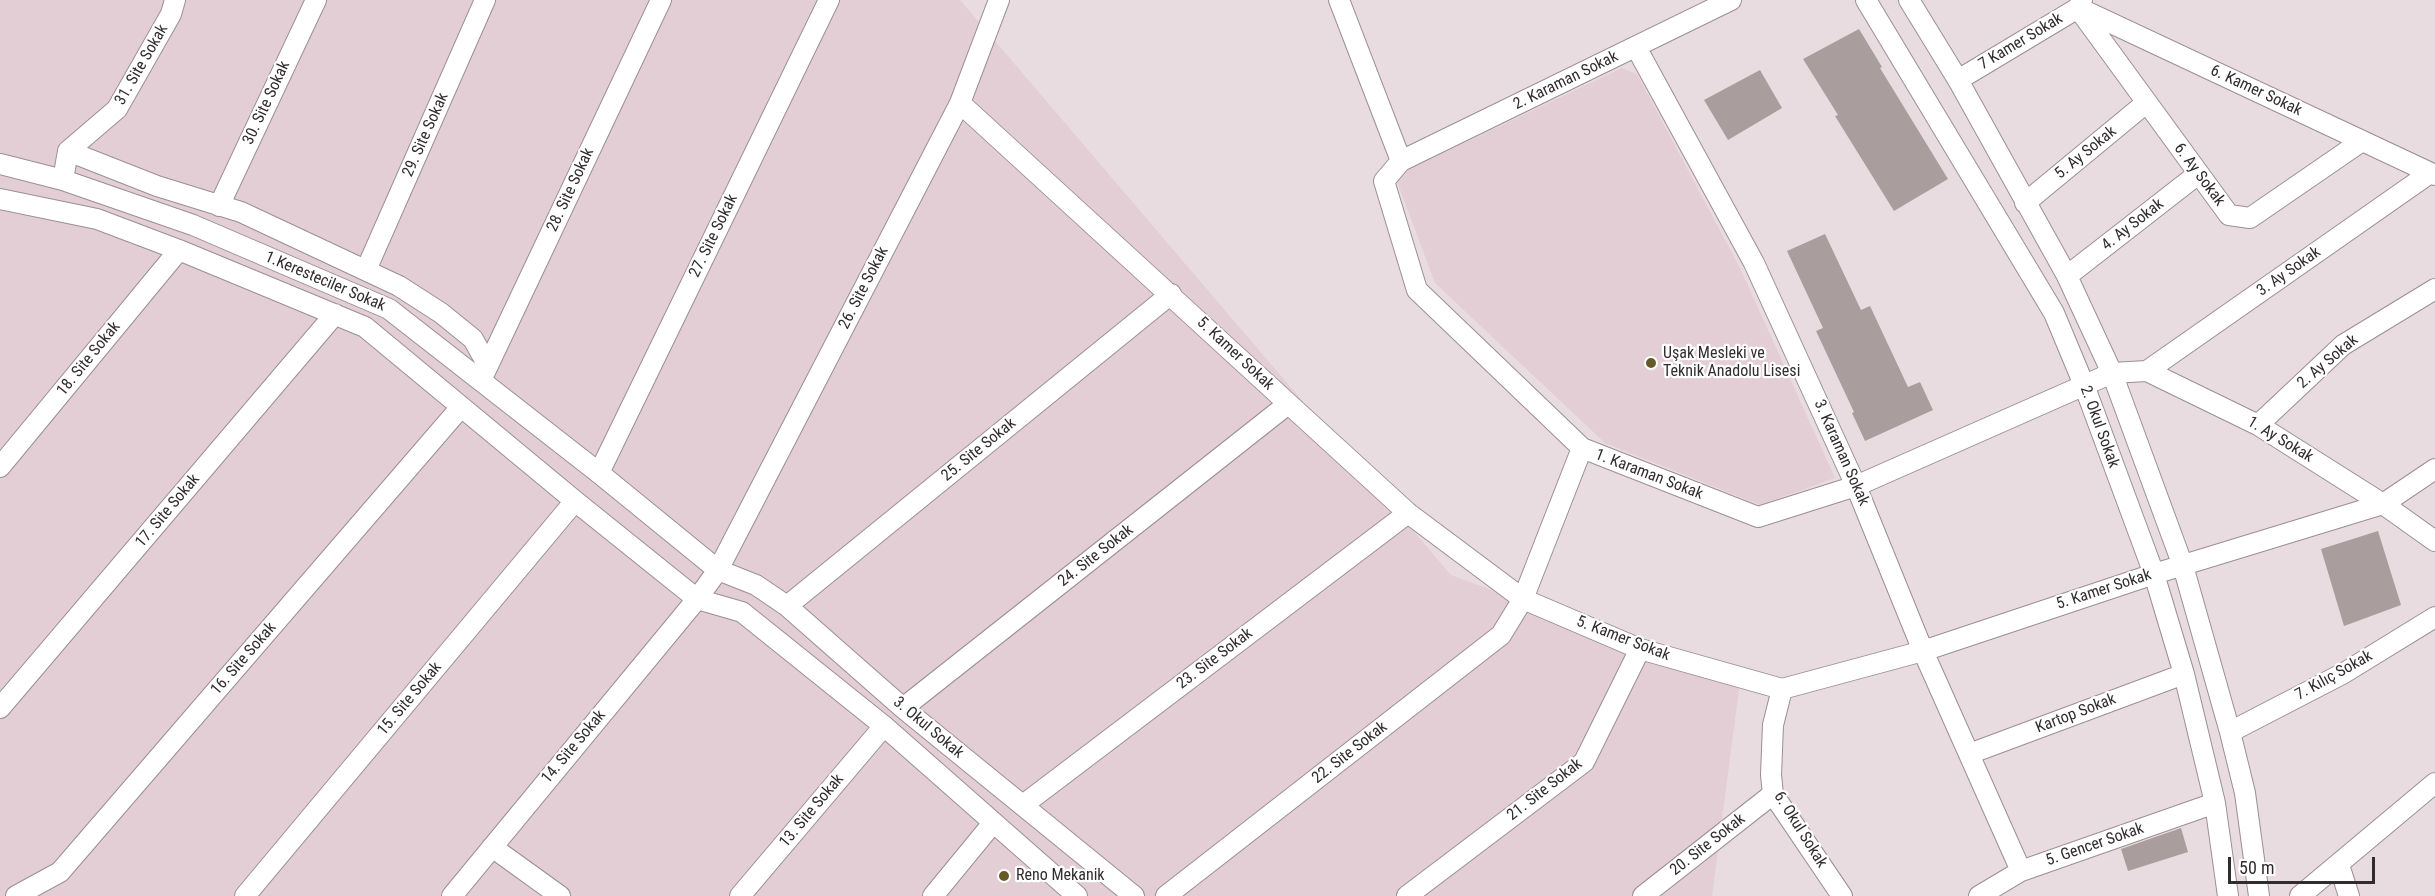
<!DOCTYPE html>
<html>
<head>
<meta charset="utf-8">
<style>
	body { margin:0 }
	#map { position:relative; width:2435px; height:896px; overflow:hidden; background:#e9dce0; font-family:"Roboto Condensed",sans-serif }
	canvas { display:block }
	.scale { position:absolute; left:2228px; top:857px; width:147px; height:27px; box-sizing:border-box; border:3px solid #312c2d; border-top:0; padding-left:8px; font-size:18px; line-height:21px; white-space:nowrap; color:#312c2d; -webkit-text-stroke:4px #fff; paint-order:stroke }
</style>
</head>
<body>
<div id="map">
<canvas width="2435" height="896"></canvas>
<div class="scale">50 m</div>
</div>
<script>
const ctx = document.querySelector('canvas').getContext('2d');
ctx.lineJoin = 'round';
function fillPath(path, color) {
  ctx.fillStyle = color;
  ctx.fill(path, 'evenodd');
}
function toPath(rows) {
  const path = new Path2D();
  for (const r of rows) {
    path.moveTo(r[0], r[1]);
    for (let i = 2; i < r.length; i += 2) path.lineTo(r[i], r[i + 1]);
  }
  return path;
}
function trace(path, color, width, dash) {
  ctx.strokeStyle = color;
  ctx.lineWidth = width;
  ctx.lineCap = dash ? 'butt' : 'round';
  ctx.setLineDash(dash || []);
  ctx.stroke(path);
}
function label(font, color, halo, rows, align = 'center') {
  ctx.font = font + ' "Roboto Condensed",sans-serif';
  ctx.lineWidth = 4.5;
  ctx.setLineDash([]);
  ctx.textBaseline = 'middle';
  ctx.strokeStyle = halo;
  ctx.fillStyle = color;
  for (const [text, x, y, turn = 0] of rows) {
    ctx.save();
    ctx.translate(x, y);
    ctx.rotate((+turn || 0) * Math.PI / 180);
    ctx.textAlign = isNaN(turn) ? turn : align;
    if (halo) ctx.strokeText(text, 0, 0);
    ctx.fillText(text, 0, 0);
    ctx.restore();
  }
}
const built = toPath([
	[0,0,960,0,1451,575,1740,682,1712,896,0,896],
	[1622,68,1637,74,1740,268,1835,478,1760,505,1605,443,1435,283,1395,176]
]);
const building = toPath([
	[1859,29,1882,67,1880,68,1948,179,1894,211,1835,116,1838,115,1803,59],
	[1760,70,1782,108,1728,140,1704,100],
	[1825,234,1861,310,1870,306,1908,387,1920,382,1933,410,1865,441,1852,413,1854,412,1816,331,1823,328,1787,251],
	[2378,531,2401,605,2344,626,2321,549],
	[2181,828,2188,852,2128,871,2121,849]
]);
const minor = toPath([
	[1339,0,1401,161,1384,181,1417,290,1582,448,1758,517,1856,486,2112,373,2147,371,2258,425,2383,504,2435,541],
	[1866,0,2054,313,2084,385,2154,574,2184,674,2215,803,2228,896],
	[1909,0,1958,80,2067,276,2112,373,2183,566,2230,732,2245,793,2259,896],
	[2078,8,2229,215,2250,218,2362,141],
	[2079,8,2435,175],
	[1636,47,1754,263,1856,486,1923,651,2021,871],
	[1958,80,2078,8,2082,0],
	[960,103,1408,513,1523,599,1640,649,1782,689,1923,651,2154,574,2383,504,2435,469],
	[68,151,157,186,241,212,399,286,441,313,473,339,488,366],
	[1401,161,1731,0],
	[0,164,63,180,193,225,389,309,599,473,718,570,756,585,787,606,903,708,1134,896],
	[63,180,68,151,117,109,171,14,175,0],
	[0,199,97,219,179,250,365,327,575,501,697,599,742,612,884,726,1077,896],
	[2025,203,2146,103],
	[219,206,316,0],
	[366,270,485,0],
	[2067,276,2198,174],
	[2147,371,2430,173],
	[484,374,661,0],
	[2258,425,2343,345,2435,289],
	[0,467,179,250],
	[599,473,829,0],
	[787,606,1171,294],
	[1782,689,1773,725,1771,775,1773,794,1842,896],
	[0,708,335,314],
	[903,708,1288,404],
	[2230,732,2344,673,2435,617],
	[1969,754,2184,674],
	[1023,805,1408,513],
	[492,847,560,896],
	[2339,865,2349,896],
	[16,896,60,872,461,407],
	[245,896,575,501],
	[452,896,697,599,718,570,960,103,999,0],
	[740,896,884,726],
	[933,896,993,823],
	[1166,896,1501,635,1523,599,1582,448],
	[1407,896,1584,762,1640,649],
	[1643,896,1773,794],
	[1979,896,2021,871,2215,803],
	[2300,896,2435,783]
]);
const markers = [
	[1651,363,6,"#665b28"],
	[1004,876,6,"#665b28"]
];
const streetNames = [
	["7 Kamer Sokak",2021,42,-31],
	["31. Site Sokak",142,65,-60],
	["2. Karaman Sokak",1566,81,-26],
	["6. Kamer Sokak",2256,91,25],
	["30. Site Sokak",267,103,-65],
	["29. Site Sokak",426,135,-66],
	["5. Ay Sokak",2086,153,-39],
	["6. Ay Sokak",2199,175,53],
	["28. Site Sokak",571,190,-65],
	["4. Ay Sokak",2133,225,-38],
	["27. Site Sokak",714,236,-64],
	["3. Ay Sokak",2289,272,-35],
	["1.Keresteciler Sokak",325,282,23],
	["26. Site Sokak",864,288,-63],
	["5. Kamer Sokak",1235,354,43],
	["18. Site Sokak",89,359,-51],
	["2. Ay Sokak",2328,362,-40],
	["2. Okul Sokak",2099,427,70],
	["1. Ay Sokak",2280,440,31],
	["25. Site Sokak",979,450,-39],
	["3. Karaman Sokak",1841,453,66],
	["1. Karaman Sokak",1649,475,21],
	["17. Site Sokak",168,511,-50],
	["24. Site Sokak",1096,556,-38],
	["5. Kamer Sokak",2104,590,-18],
	["5. Kamer Sokak",1623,639,21],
	["16. Site Sokak",244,659,-49],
	["23. Site Sokak",1215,659,-37],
	["7. Kılıç Sokak",2334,676,-29],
	["15. Site Sokak",410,699,-50],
	["Kartop Sokak",2076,714,-21],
	["3. Okul Sokak",928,728,40],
	["14. Site Sokak",574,747,-50],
	["22. Site Sokak",1350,753,-38],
	["21. Site Sokak",1545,790,-38],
	["13. Site Sokak",812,811,-50],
	["6. Okul Sokak",1800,830,58],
	["20. Site Sokak",1708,845,-38],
	["5. Gencer Sokak",2095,845,-19]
];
const poiNames = [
	["Uşak Mesleki ve",1663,354],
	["Teknik Anadolu Lisesi",1663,372],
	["Reno Mekanik",1016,876]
];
fillPath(built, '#e3ced5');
fillPath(building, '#aa9d9d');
trace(minor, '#9b8f93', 22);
trace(minor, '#fff', 20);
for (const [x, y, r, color] of markers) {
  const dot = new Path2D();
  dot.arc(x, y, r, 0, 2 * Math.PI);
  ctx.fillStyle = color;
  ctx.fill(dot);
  trace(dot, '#fff', 2);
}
label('16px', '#312c2d', '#fff', streetNames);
label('16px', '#312c2d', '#fff', poiNames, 'left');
</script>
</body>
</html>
